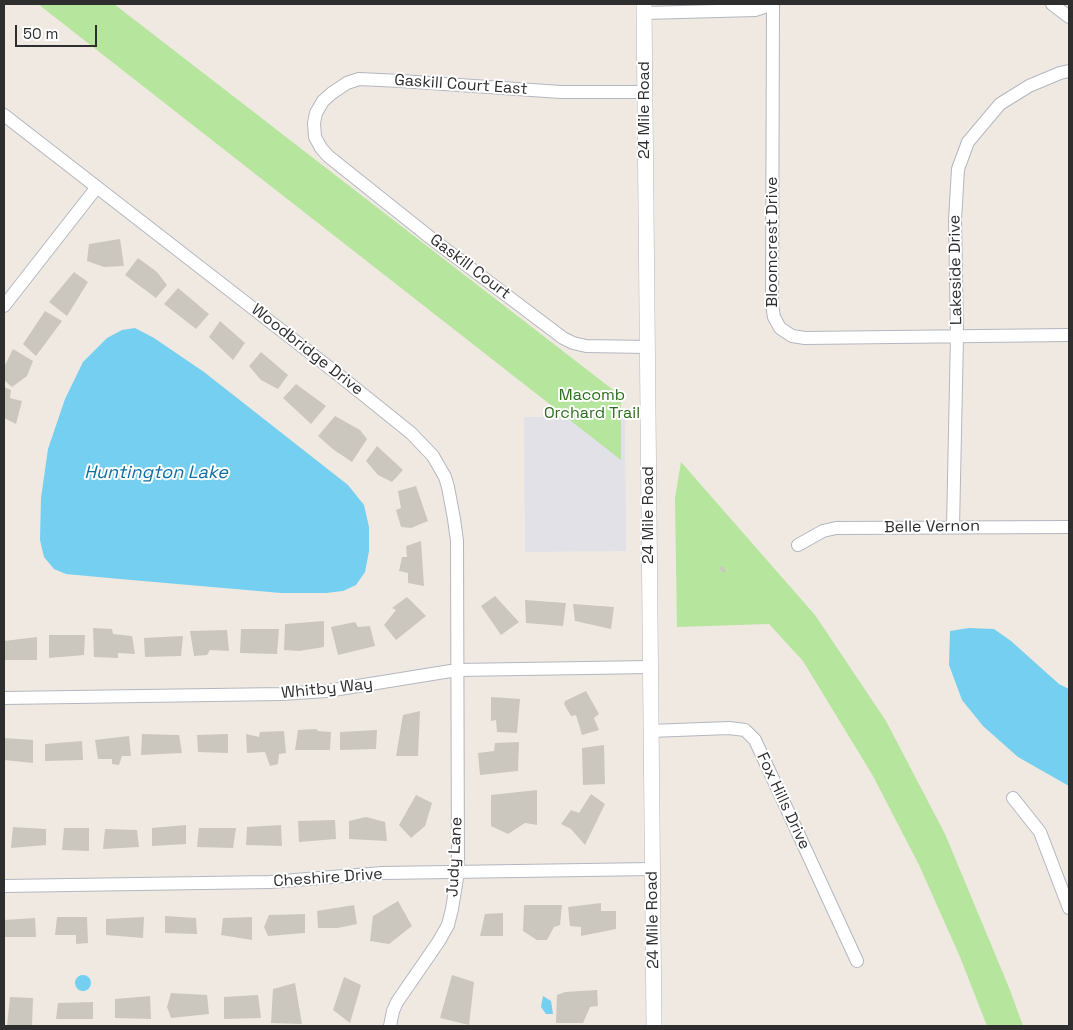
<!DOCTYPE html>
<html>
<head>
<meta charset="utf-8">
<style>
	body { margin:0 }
	#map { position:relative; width:1073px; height:1030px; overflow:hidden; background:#efe9e1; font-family:"Space Grotesk",sans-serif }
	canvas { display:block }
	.frame { position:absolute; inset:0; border:5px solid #2e2e2e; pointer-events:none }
	.scale { position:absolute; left:15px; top:25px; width:82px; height:22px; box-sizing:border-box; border:2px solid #2e2e2e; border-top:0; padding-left:6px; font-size:15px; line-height:18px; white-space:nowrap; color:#2e2e2e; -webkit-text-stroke:4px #fff; paint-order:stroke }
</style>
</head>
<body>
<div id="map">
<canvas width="1073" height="1030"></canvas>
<div class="frame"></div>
<div class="scale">50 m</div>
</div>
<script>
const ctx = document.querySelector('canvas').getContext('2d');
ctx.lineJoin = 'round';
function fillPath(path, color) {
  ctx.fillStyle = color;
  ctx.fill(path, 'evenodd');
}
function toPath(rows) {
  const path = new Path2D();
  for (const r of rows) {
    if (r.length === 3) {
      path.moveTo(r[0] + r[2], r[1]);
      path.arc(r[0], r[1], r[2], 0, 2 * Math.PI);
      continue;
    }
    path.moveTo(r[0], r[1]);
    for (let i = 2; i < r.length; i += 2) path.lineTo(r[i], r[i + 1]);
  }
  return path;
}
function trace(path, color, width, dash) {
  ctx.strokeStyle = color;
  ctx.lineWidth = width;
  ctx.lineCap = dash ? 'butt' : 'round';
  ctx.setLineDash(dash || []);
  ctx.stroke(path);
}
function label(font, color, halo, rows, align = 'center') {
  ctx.font = font + ' "Space Grotesk",sans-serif';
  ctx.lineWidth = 4;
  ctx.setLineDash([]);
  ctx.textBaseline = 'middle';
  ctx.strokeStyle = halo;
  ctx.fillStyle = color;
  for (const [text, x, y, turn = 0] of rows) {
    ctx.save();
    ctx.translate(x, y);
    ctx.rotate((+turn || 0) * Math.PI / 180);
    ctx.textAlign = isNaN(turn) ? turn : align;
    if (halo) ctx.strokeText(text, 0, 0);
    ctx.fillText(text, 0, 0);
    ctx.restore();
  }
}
const industrial = toPath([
	[625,416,626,551,525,552,524,417]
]);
const green = toPath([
	[38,4,114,4,621,396,621,460],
	[681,462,815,615,886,721,945,834,1010,990,1023,1026,987,1026,960,957,919,865,873,776,803,661,769,624,677,627,675,498]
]);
const water = toPath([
	[135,328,154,338,204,372,348,485,364,505,369,527,369,551,365,572,356,585,343,591,326,593,281,593,120,579,66,574,54,569,44,557,40,540,41,498,48,449,65,399,83,362,107,338,122,330],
	[969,628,994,629,1011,641,1059,684,1069,689,1069,786,1018,757,983,726,962,700,949,665,950,631],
	[83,983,8],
	[543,996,551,1001,553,1014,546,1014,541,1007]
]);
const building = toPath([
	[120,239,124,266,104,267,87,261,89,244],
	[138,258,157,272,167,285,156,298,125,275],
	[74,272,88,282,67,316,49,302],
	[178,288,209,314,196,329,164,304],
	[45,311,62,321,36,356,23,344],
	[220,321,245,343,233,360,209,337],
	[13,349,33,361,27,376,12,387,4,380,4,367],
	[261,352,288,375,278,389,261,380,249,366],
	[296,384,326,406,311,424,283,398],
	[4,387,11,390,10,398,22,401,16,424,4,418],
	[335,416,360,430,367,439,352,462,334,450,318,436],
	[377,446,403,470,392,482,378,475,366,461],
	[416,486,428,521,411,528,401,527,396,510,401,508,398,491],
	[421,541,424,586,408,583,408,573,399,571,402,557,407,557,406,546],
	[722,566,726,571,724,573,719,568],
	[495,596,519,622,501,635,481,606],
	[407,597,426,616,396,640,384,625,396,610,392,608],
	[525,600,566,603,563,626,526,623],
	[573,604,614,607,611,629,575,621],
	[324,621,324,647,299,651,284,650,285,624],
	[355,622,358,627,370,626,375,646,338,655,331,627],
	[93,628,112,629,113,634,132,636,135,654,118,653,118,658,94,657],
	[241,629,279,629,277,654,240,653],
	[227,630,229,651,210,650,207,655,194,656,190,631],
	[49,635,85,635,84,655,49,658],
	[183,636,181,656,145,657,144,638],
	[37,637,37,660,4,660,4,641],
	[586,691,599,714,594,718,599,730,582,735,576,715,571,716,564,704,565,701],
	[491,697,520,699,517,733,497,732,496,720,491,721],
	[420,711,418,756,396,756,403,715],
	[316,729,318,731,331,732,330,750,295,750,298,730],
	[377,730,376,749,340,750,340,732],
	[284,731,286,753,279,754,278,764,270,766,265,752,247,753,246,734,259,737,260,732],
	[142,734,179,735,182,753,141,755],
	[228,734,228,753,198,752,197,735],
	[129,736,131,756,122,756,119,765,112,764,112,759,98,759,95,740],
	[4,738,33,740,33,763,4,760],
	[82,741,83,760,45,761,45,744],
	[519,742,518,771,480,775,478,753,494,751,495,743],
	[604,745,605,784,583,785,582,748],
	[537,790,537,825,525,823,508,834,491,826,491,795],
	[591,794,605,804,585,845,571,829,561,824,571,810,579,813],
	[416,795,432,803,425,826,411,838,399,825],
	[366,817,385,822,387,841,349,839,349,821],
	[335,820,336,839,299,842,298,821],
	[186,825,186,844,152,846,152,828],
	[281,825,282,846,246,845,247,827],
	[13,827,46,829,46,845,11,848],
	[64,828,89,828,89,851,62,850],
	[199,828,236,828,233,848,197,847],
	[105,829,137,830,139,847,103,849],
	[398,901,412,926,389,944,370,941,373,916],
	[601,903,601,911,616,911,616,929,581,936,581,927,570,926,568,907],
	[354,905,357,924,338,928,318,928,317,911],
	[524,905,562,905,560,925,554,927,547,940,537,940,523,931],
	[503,913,503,936,480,936,485,914],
	[305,914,305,933,268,936,264,927,269,915],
	[165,916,196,918,197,934,165,933],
	[57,917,87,917,88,943,76,944,76,935,55,935],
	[144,917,143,938,106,935,106,919],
	[252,917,252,940,221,935,223,918],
	[35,918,36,937,4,937,4,920],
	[452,975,474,982,469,1025,440,1018],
	[344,977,361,985,350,1023,333,1010],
	[295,983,302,1024,271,1023,273,989],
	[597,990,598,1006,590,1007,583,1023,556,1023,557,995,565,992],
	[171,993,207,995,209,1014,171,1018,167,1007],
	[258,995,261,1018,224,1019,224,997],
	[150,996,151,1019,115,1018,115,999],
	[10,997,33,998,32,1026,7,1026],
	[93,1002,93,1019,56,1019,58,1003]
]);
const minor = toPath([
	[773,4,772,305,774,317,780,328,792,336,805,338,1069,335],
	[1052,4,1069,17],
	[644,13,755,10,773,4],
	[644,92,561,92,401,81,359,79,347,83,332,93,323,101,316,113,314,123,315,137,321,148,328,156,432,239,563,338,573,343,586,346,647,347],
	[4,115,335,372,411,433,433,456,445,477,448,487,454,519,457,541,458,872,452,909,448,925,439,941,397,1002,393,1011,390,1026],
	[4,306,97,187],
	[953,527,957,336,955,220,958,169,968,142,1000,104,1029,86,1060,73,1069,71],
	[798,545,823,531,836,528,1069,527],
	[4,698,282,694,327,691,457,670,650,667],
	[650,731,729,728,745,730,755,740,857,961],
	[1013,798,1040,832,1069,908],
	[4,886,270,882,382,873,652,869]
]);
const tertiary = toPath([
	[644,4,654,1026]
]);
const streetNames = [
	["Gaskill Court East",461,85,4],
	["24 Mile Road",645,110,-90],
	["Bloomcrest Drive",773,242,-90],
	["Gaskill Court",470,267,37],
	["Lakeside Drive",956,270,-91],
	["Woodbridge Drive",307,350,38],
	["24 Mile Road",649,515,-90],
	["Belle Vernon",932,527,-1],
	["Whitby Way",327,689,-6],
	["Fox Hills Drive",783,801,65],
	["Judy Lane",455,857,-87],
	["Cheshire Drive",328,878,-4],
	["24 Mile Road",653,920,-91]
];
const parkNames = [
	["Macomb",592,396],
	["Orchard Trail",592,414]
];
const waterNames = [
	["Huntington Lake",156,473]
];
fillPath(industrial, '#e3e1e8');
fillPath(green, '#b6e59e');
fillPath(water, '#75cff0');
fillPath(building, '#cbc7bf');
trace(minor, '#b4b7c1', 14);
trace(tertiary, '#b4b7c1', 16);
trace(minor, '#fff', 12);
trace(tertiary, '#fff', 15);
label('16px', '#2e2e2e', '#fff', streetNames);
label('16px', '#2c6e1b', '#fff', parkNames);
label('italic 18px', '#0d6fa3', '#fff', waterNames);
</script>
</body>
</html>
